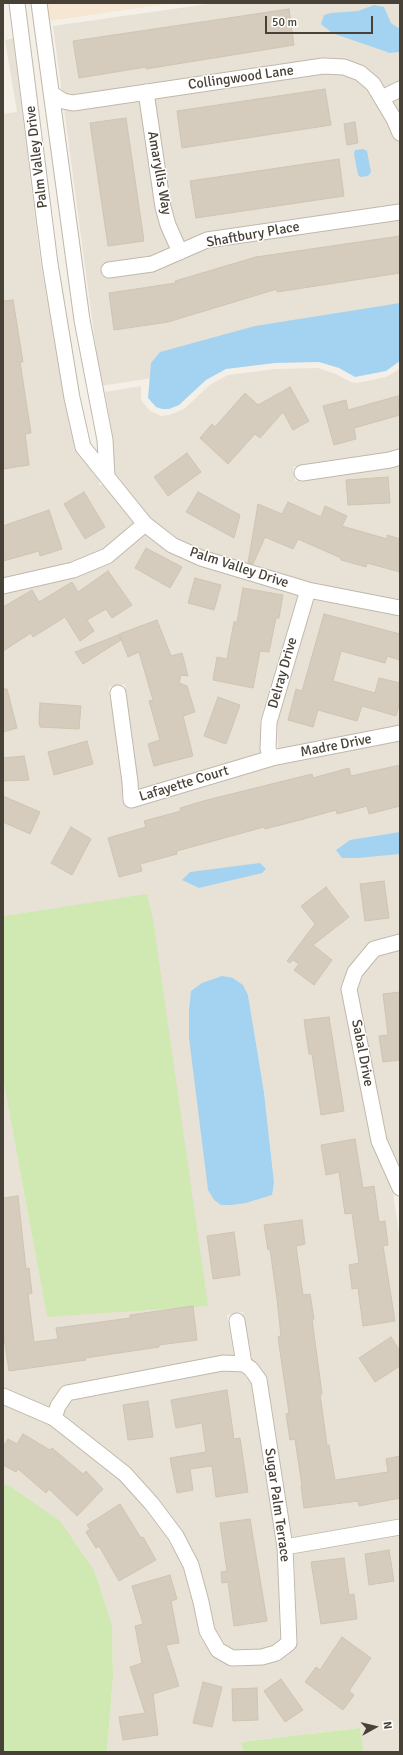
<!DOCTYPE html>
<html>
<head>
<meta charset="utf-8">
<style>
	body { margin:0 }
	#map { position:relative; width:403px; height:1755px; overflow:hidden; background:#f4f0e8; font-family:Signika,sans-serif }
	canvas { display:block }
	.frame { position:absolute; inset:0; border:4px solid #484137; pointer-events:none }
	.north { position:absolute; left:355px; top:1707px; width:40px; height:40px; -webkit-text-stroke:3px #fff; paint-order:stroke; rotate:82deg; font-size:11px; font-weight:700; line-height:16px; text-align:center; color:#484137 }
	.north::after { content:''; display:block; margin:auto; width:14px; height:18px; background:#484137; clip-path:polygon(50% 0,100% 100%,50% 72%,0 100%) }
	.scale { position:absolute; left:265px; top:16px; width:108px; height:18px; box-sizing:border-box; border:2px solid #484137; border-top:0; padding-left:5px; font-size:12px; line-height:14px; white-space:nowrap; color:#484137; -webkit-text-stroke:3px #fff; paint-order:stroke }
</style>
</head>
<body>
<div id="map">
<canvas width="403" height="1755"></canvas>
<div class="frame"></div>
<div class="north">N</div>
<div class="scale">50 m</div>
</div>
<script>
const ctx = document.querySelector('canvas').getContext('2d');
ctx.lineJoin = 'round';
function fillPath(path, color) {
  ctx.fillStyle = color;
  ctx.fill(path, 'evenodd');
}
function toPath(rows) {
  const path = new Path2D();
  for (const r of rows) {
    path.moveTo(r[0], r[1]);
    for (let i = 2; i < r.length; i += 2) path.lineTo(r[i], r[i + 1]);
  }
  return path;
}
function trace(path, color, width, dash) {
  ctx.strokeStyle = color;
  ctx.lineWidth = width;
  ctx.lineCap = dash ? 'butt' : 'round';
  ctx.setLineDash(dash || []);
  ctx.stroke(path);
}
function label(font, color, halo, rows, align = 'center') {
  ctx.font = font + ' Signika,sans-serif';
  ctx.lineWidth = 3;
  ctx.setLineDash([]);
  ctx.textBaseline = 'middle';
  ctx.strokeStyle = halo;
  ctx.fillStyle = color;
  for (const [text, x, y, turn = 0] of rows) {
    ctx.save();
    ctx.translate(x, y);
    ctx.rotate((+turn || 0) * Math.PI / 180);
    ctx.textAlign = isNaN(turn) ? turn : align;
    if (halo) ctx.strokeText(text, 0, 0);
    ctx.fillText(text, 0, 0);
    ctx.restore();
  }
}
const residential = toPath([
	[215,3,400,3,400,339,101,386,53,26],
	[13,38,41,265,64,399,75,449,99,480,99,485,103,485,134,523,103,550,71,563,3,579,3,114,17,112,5,40],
	[318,368,336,374,351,382,357,383,386,377,400,369,400,449,388,453,293,467,295,481,391,468,400,464,400,600,310,583,205,551,177,538,151,519,115,474,113,438,105,392,141,386,141,400,150,411,161,416,169,415,184,409,211,384,228,375,275,369],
	[145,534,168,551,197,565,298,595,260,721,261,753,139,790,125,684,109,687,122,783,122,800,133,807,274,765,400,741,400,934,393,935,367,944,348,968,341,991,371,1143,393,1192,400,1242,400,1519,292,1538,267,1378,258,1365,252,1360,243,1312,227,1315,234,1356,221,1356,66,1386,60,1389,49,1407,3,1388,3,1079,47,1317,147,895,3,916,3,594,75,577,110,563],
	[233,978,243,985,248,995,264,1092,274,1182],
	[314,599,400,616,400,726,278,749,277,723],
	[400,949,400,1168,387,1139,357,990,363,975,379,955],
	[223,1371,240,1371,251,1382,277,1547,280,1640,272,1646,261,1650,235,1650,225,1644,215,1628,209,1600,199,1562,183,1532,159,1499,132,1469,64,1415,65,1409,72,1400],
	[3,1404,45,1422,44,1423,50,1424,119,1479,145,1509,168,1540,183,1568,193,1603,199,1635,211,1654,227,1664,232,1665,265,1664,282,1658,294,1649,297,1642,294,1553,400,1534,400,1752,364,1752,360,1728,241,1742,243,1752,105,1752,107,1750,113,1677,112,1625,95,1572,9,1486,3,1483]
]);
const commercial = toPath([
	[47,3,173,3,49,21]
]);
const green = toPath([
	[147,894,153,919,208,1306,47,1317,3,1079,3,916],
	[3,1483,9,1486,60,1521,95,1572,112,1625,113,1677,107,1751,105,1752,3,1752],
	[360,1728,364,1752,243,1752,241,1742]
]);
const water = toPath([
	[374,5,384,7,391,23,400,29,400,52,390,53,332,33,321,24,324,15,331,13,358,11],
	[363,149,367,151,371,172,368,176,360,177,358,175,354,154,355,150],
	[400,303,400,361,386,371,355,377,339,368,319,362,275,363,226,369,206,380,179,405,169,409,162,409,156,407,148,398,151,363,160,352,255,326],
	[400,832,400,854,358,858,342,858,336,850,350,840],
	[260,863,266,869,262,873,199,888,182,880,190,872],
	[222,976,233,978,243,985,248,995,264,1092,274,1182,272,1195,246,1203,231,1205,221,1205,214,1200,208,1190,189,1038,189,1011,191,991,202,983]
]);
const building = toPath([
	[289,9,294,45,146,69,146,67,79,78,73,41,289,9],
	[325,89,331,125,182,148,177,111,325,89],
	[126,118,144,241,108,246,90,123,126,118],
	[355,122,358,143,347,145,344,124,355,122],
	[339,159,344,196,196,218,190,181,339,159],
	[400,236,400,273,277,292,277,289,168,322,114,330,109,293,176,283,175,281,256,257,400,236],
	[13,300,23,362,20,362,31,433,25,434,29,465,3,469,3,301,13,300],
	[290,387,309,421,293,430,283,412,260,438,255,434,228,464,200,438,212,424,215,427,245,393,258,405,290,387],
	[398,396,400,415,354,428,356,439,334,445,323,406,346,400,348,410,398,396],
	[187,453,201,472,168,496,154,477,187,453],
	[388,477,390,503,348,505,346,480,388,477],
	[84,492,105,527,85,539,64,504,84,492],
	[198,492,240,515,234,538,186,512,198,492],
	[288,502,321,517,325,506,347,516,342,526,387,539,387,535,400,539,400,572,367,563,366,567,341,560,341,558,298,539,293,549,265,537,253,564,248,563,258,504,282,514,288,502],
	[49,510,62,549,40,556,39,551,3,561,3,526,49,510],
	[146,548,182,567,170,588,135,568,146,548],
	[108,571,132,605,112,618,106,609,87,620,94,631,80,641,65,617,33,637,31,633,3,651,3,607,32,590,39,602,72,582,78,592,108,571],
	[195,578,221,585,214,610,188,603,195,578],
	[243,588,283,595,279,618,276,618,269,652,260,651,253,688,213,680,217,657,227,659,234,622,237,622,243,588],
	[324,614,400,634,400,660,387,656,385,663,341,651,333,681,375,693,379,678,400,683,400,702,396,716,362,706,357,721,318,710,313,727,288,720,296,689,302,691,324,614],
	[157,620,171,656,182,653,188,676,181,675,179,683,187,686,195,712,183,716,193,756,154,766,148,744,160,740,149,701,153,700,139,652,128,657,119,634,157,620],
	[118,635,121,640,83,664,75,652,118,635],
	[3,689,7,689,17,728,3,732,3,689],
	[218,697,240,705,226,744,204,736,218,697],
	[40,703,81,706,79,729,40,727,39,722,40,703],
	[87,741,93,764,54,775,48,752,87,741],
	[24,756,29,780,3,781,3,758,24,756],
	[400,765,400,806,369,814,367,806,337,814,336,810,300,820,265,829,264,827,177,851,177,854,140,864,142,871,119,877,108,838,146,827,144,821,181,811,180,808,207,800,312,774,313,778,349,768,351,776,400,765],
	[3,796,40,812,30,834,3,822,3,796],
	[71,827,91,839,72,875,51,863,71,827],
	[384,881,389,918,365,921,360,884,384,881],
	[326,887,349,917,313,945,332,960,314,985,294,970,299,964,293,960,290,963,287,961,315,924,301,906,326,887],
	[400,992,400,1060,383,1062,379,1036,388,1035,383,994,400,992],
	[329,1017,344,1111,321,1115,312,1054,309,1054,304,1020,329,1017],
	[355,1139,363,1188,374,1186,379,1222,385,1221,388,1245,383,1246,395,1321,363,1326,358,1288,352,1289,349,1265,359,1263,352,1213,345,1214,339,1172,326,1175,321,1145,355,1139],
	[18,1196,26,1269,29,1268,32,1293,28,1294,34,1342,58,1339,56,1328,130,1318,130,1315,193,1306,197,1340,159,1345,159,1347,85,1358,86,1360,9,1371,3,1331,3,1198,18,1196],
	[302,1220,305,1244,296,1246,303,1295,310,1294,314,1319,312,1319,322,1394,320,1394,327,1445,329,1445,335,1480,388,1472,386,1459,400,1456,400,1498,359,1506,358,1501,304,1508,301,1486,302,1486,295,1439,290,1440,286,1414,289,1413,278,1337,281,1336,277,1299,270,1249,268,1250,264,1225,302,1220],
	[234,1232,240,1275,213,1279,207,1236,234,1232],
	[391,1337,400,1351,400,1366,375,1382,359,1358,391,1337],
	[227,1390,234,1439,240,1438,248,1492,216,1497,212,1466,190,1469,193,1490,177,1493,170,1458,206,1452,202,1423,176,1428,171,1400,227,1390],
	[148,1401,153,1437,128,1440,123,1405,148,1401],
	[23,1434,50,1450,52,1448,83,1474,86,1471,103,1489,77,1516,49,1489,46,1493,18,1469,16,1472,3,1465,3,1447,8,1439,17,1444,23,1434],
	[120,1504,141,1538,143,1537,156,1560,119,1581,99,1546,96,1548,86,1532,90,1529,87,1525,120,1504],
	[250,1519,267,1621,234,1626,228,1582,222,1583,221,1572,227,1571,220,1523,250,1519],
	[389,1550,394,1581,369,1585,365,1554,389,1550],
	[344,1558,349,1595,354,1594,357,1619,321,1624,311,1562,344,1558],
	[170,1575,177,1599,171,1601,179,1643,166,1645,179,1686,153,1694,158,1735,123,1740,119,1717,145,1713,130,1667,142,1663,135,1626,143,1624,132,1586,170,1575],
	[342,1637,371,1658,349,1691,354,1695,343,1710,305,1682,316,1667,320,1670,342,1637],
	[281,1679,303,1710,285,1722,264,1691,281,1679],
	[203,1682,222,1687,212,1727,193,1723,203,1682],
	[257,1688,258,1720,233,1721,232,1689,257,1688]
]);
const minor = toPath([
	[17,3,50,264,72,398,83,447,145,524,172,545,201,558,308,590,400,608],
	[39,3,82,320,105,440,107,477],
	[146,92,163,207,168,225,180,252],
	[51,93,63,101,73,103,323,66,344,67,360,73,373,84,394,119,400,133],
	[382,98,400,89],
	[109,270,152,264,207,240,400,212],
	[302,473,390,460,400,457],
	[3,586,73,570,107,556,145,524],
	[118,693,130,782,131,800,272,758,400,733],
	[272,758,268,749,269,722,308,590],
	[400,942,374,949,355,972,349,989,379,1141,400,1188],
	[3,1396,54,1418,125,1474,152,1504,176,1536,191,1565,201,1602,207,1631,218,1650,232,1658,262,1657,276,1653,289,1643,285,1547,259,1380,251,1369,244,1364],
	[54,1418,58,1406,67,1393,223,1363,244,1364,237,1321],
	[285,1547,400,1527]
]);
const streetNames = [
	["Collingwood Lane",241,78,-8],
	["Palm Valley Drive",37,157,-97],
	["Amaryllis Way",159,173,80],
	["Shaftbury Place",253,235,-10],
	["Palm Valley Drive",239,568,18],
	["Delray Drive",283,673,-74],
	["Madre Drive",336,746,-11],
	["Lafayette Court",184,784,-17],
	["Sabal Drive",362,1053,79],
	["Sugar Palm Terrace",277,1505,82]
];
fillPath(residential, '#e8e2d6');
fillPath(commercial, '#f6e7d3');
fillPath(green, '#d0e8b1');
fillPath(water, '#a4d3f1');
fillPath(building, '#d6ccbd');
trace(building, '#d1c4b1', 1);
trace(minor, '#c0b8ab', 17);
trace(minor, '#fff', 15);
label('14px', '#484137', '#fff', streetNames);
</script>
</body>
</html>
